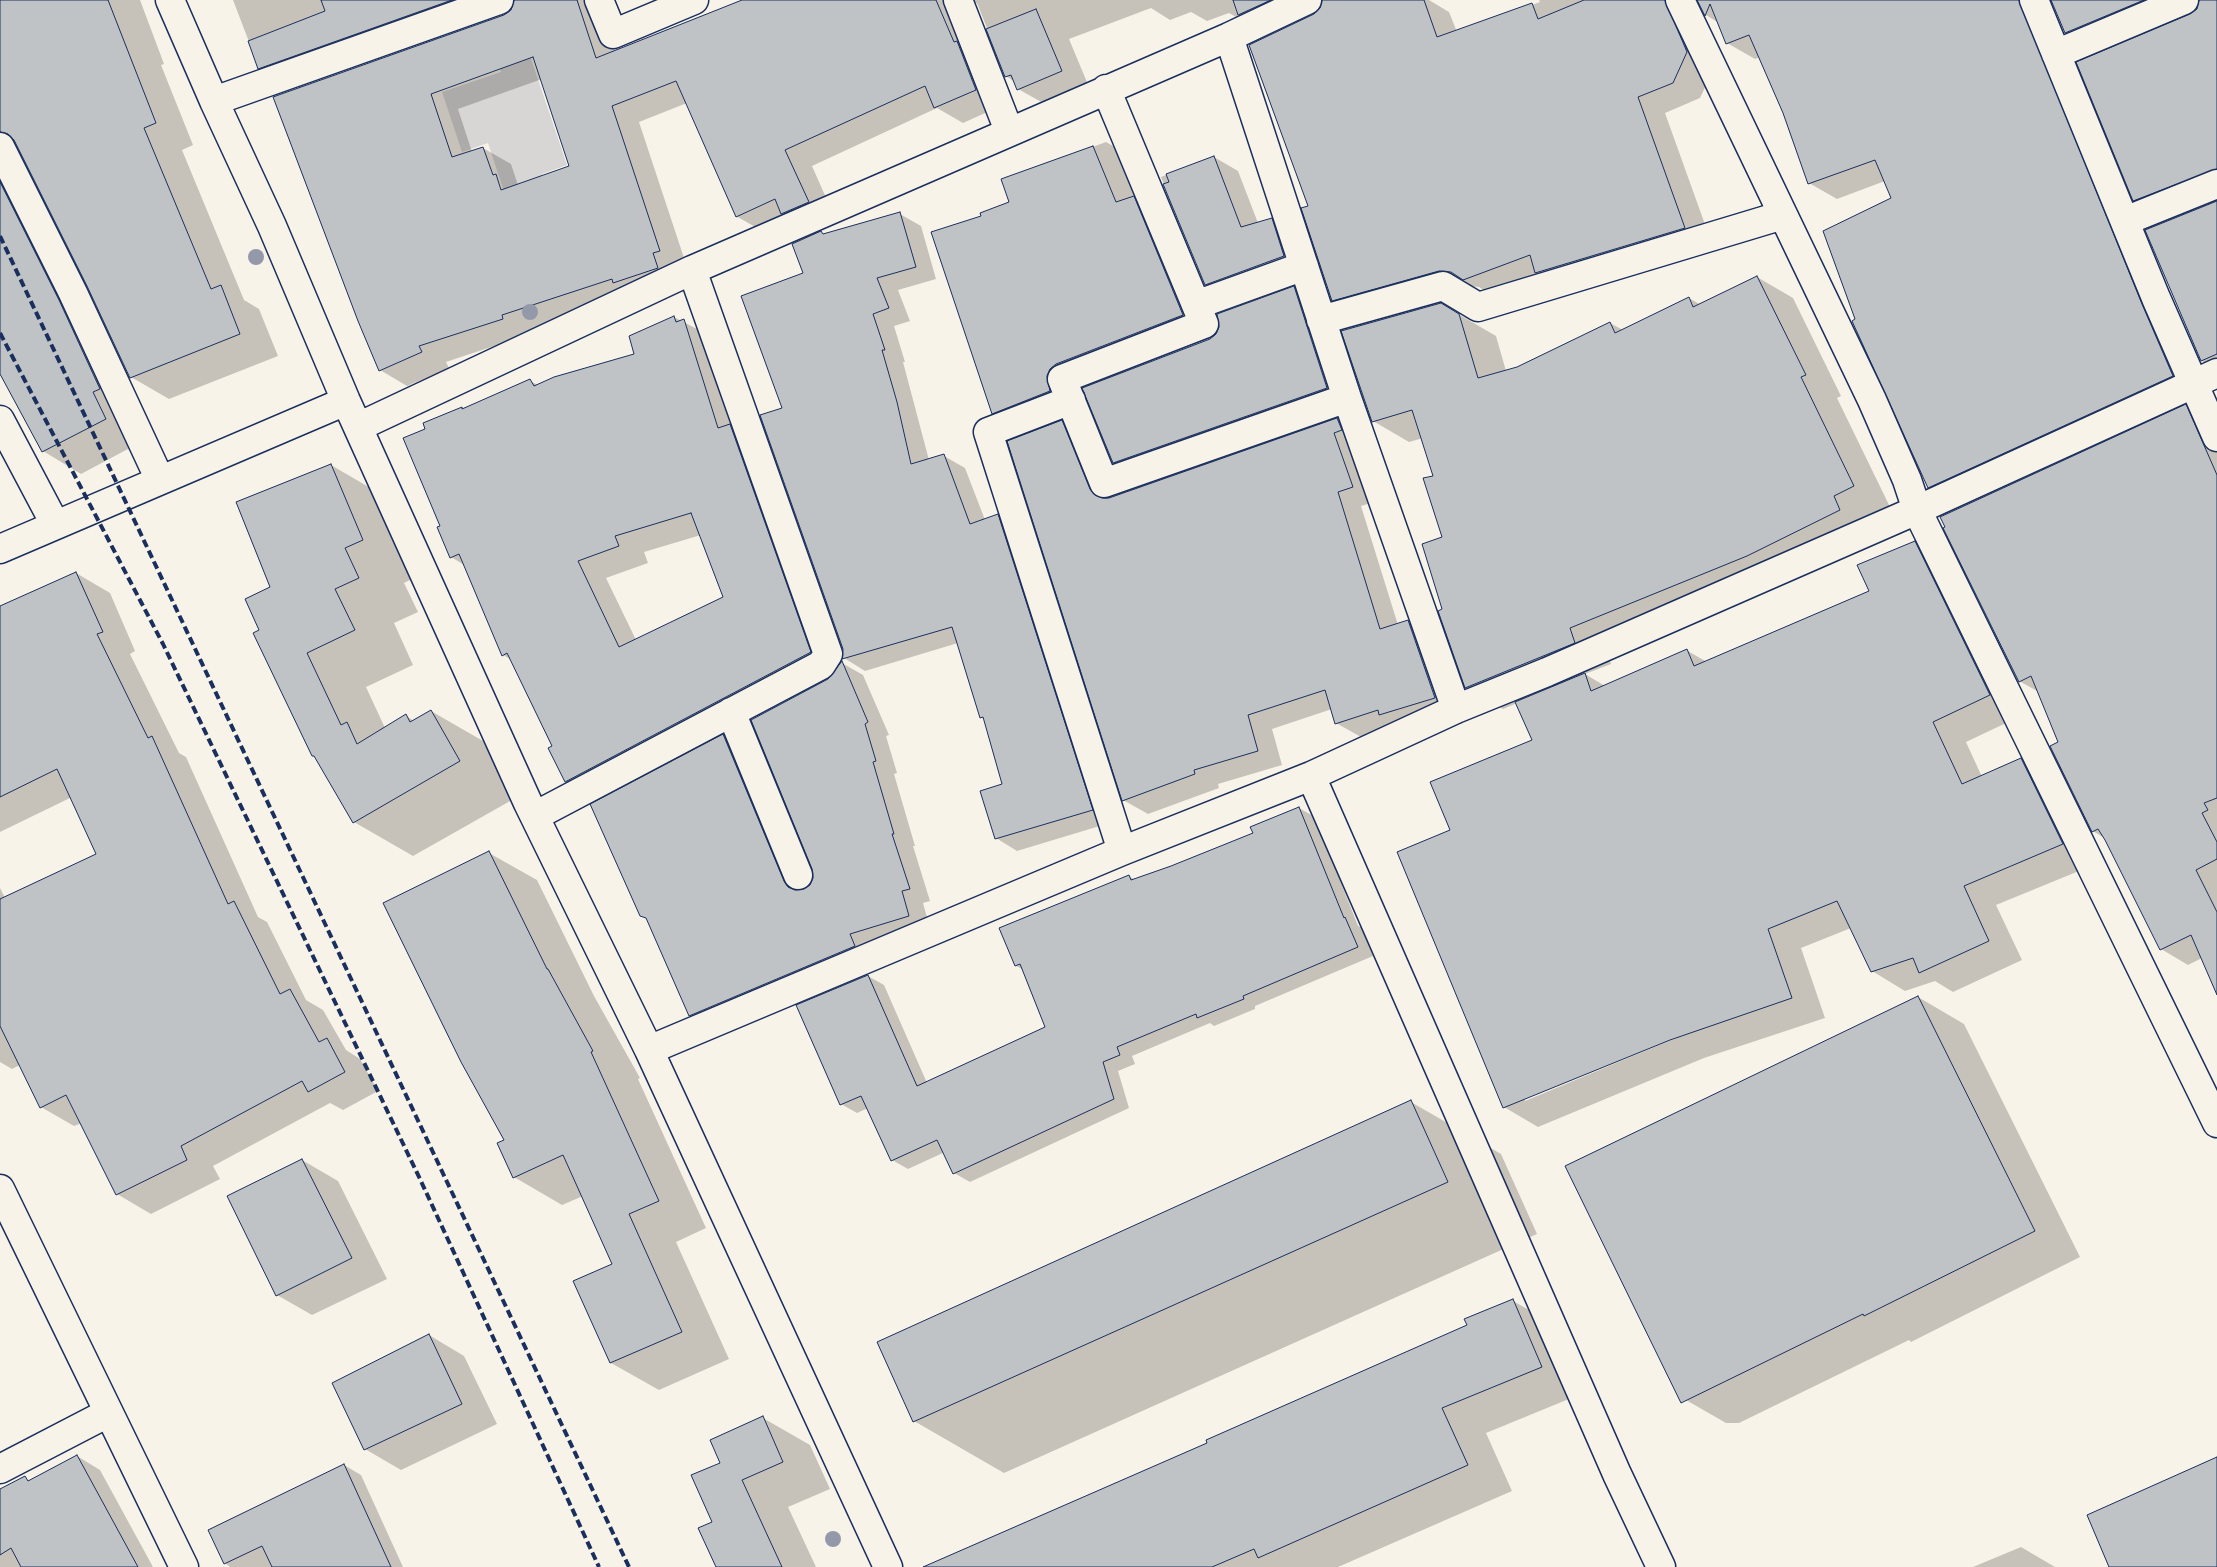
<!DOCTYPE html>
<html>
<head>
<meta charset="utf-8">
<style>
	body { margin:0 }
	canvas { display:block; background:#f7f3e8 }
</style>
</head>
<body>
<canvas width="2217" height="1567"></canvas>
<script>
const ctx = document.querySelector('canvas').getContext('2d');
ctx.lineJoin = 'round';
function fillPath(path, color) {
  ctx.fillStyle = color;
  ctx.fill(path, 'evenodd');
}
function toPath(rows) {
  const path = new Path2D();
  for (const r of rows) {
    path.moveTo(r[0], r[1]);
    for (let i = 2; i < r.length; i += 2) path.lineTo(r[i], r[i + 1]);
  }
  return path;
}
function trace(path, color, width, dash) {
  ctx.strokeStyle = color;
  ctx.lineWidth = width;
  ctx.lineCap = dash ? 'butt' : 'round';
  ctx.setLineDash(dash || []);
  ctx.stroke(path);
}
const green = toPath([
	[526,44,567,165,542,174,546,188,507,201,488,143,462,152,442,92,501,72,496,55]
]);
const shadow = toPath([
	[0,0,140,0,164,64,161,65,193,145,182,150,244,300,259,309,278,356,169,399,131,377,88,286,25,160,22,169,143,441,81,474,43,451,0,372],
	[233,0,585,0,601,9,615,51,745,0,1429,0,1449,12,1457,32,1540,2,1539,0,2217,0,2217,194,2162,216,2134,200,2191,15,2198,10,2200,3,2093,48,2066,33,2053,3,2049,6,2200,392,1956,503,1928,487,1857,320,1893,198,1885,181,1837,199,1809,183,1784,113,1760,57,1755,59,1727,43,1719,23,1706,15,1700,2,1695,6,1714,68,1700,98,1665,113,1712,244,1491,295,1479,287,1467,286,1360,316,1333,300,1309,207,1314,15,1321,10,1323,3,1267,30,1252,26,1229,13,1207,21,1191,12,1170,20,1151,8,1069,39,1089,87,1045,104,1018,89,1015,82,1006,76,977,3,973,5,1003,105,963,123,937,108,812,166,835,218,764,232,736,216,687,103,639,122,687,267,637,295,529,331,530,334,446,362,449,368,407,386,380,370,275,97,505,16,512,11,516,2,286,84,259,68],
	[542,79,571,167,518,185,511,164,483,148,472,152,458,109],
	[1106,142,1131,156,1207,329,1081,378,1018,427,993,413,982,217,1011,203,1003,180],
	[1214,157,1238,171,1258,223,1272,219,1296,233,1308,270,1230,298,1206,284,1161,177],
	[2217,202,2217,370,2203,362,2147,230],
	[900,214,921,226,936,279,898,290,910,321,894,326,905,362,903,362,929,460,944,456,965,468,985,520,998,515,1019,528,1113,822,1017,851,996,838,1003,785,984,719,981,717,958,643,865,671,844,658,844,649,783,409,805,274,821,232,825,235],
	[1757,277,1793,298,1841,396,1837,398,1890,507,1606,649,1611,664,1585,674,1605,686,1686,650,1707,662,1871,592,1914,542,1948,561,2023,715,1966,742,1982,777,2021,760,2055,779,2096,864,1996,905,2022,960,1953,992,1935,981,1905,991,1872,971,1851,928,1801,948,1825,1018,1704,1058,1538,1127,1504,1107,1451,830,1534,740,1517,703,1503,709,1466,688,1440,612,1444,610,1443,538,1434,476,1423,438,1409,442,1373,421,1441,304,1496,336,1506,371,1517,368,1610,323,1623,330,1689,298,1701,305],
	[1675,1036,1676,1038,1525,1101,1525,1098],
	[1294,288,1326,306,1358,406,1146,481,1114,462,1210,340],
	[674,317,714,338,759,443,839,667,842,663,863,675,889,735,886,736,897,773,894,774,915,846,913,846,930,901,923,903,930,928,711,1028,690,1015,648,919,619,862,615,860,592,805,723,736,745,748,803,891,811,886,815,878,829,680,836,671,595,799,566,782,550,748,553,747,512,660,503,655,466,566,451,557,441,527,427,429,462,408,464,410,530,381,538,385,636,355],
	[701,535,725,597,636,640,606,578,648,563,644,552],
	[2186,406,2213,422,2217,431,2217,992,2202,958,2188,965,2161,949,2106,839,2093,831,2039,692,2019,681],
	[1337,419,1362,433,1377,501,1361,506,1398,625,1408,622,1433,636,1459,712,1399,725,1361,737,1336,723,1332,709,1272,729,1282,765,1218,784,1219,788,1148,814,1123,800,1062,422,1086,436,1112,498],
	[331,465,391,500,422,574,404,583,418,612,394,623,413,665,366,687,385,728,406,716,414,721,431,711,490,745,519,796,413,856,354,822,316,757,313,756,261,630,272,588],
	[76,573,110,593,135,651,130,654,179,753,186,757,258,917,267,922,306,1000,323,1010,346,1050,360,1059,378,1091,343,1110,330,1103,213,1166,220,1179,151,1214,117,1194,82,1123,74,1126,41,1107,20,1065,12,1069,0,1062,0,888,5,898,98,854,72,797,0,832,0,607],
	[1299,808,1315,817,1358,926,1361,927,1373,956,1255,1006,1255,1009,1214,1026,1210,1023,1132,1056,1135,1064,1118,1071,1129,1108,970,1182,954,1173,945,1152,908,1169,892,1160,868,1108,857,1113,841,1104,868,976,884,985,927,1083,1047,1027,1024,970,1016,966,1129,876,1135,880,1171,867,1254,833],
	[489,853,537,880,594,996,640,1078,638,1079,706,1228,676,1242,729,1359,659,1390,611,1363,575,1282,614,1264,583,1196,562,1205,514,1177,505,1141],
	[1918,997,1964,1024,2080,1257,1911,1342,1909,1340,1739,1423,1726,1423,1679,1396],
	[1411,1102,1501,1154,1537,1234,1004,1473,914,1421],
	[302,1160,338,1181,387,1279,312,1315,277,1295],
	[1513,1301,1558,1326,1586,1392,1486,1433,1512,1491,1338,1567,976,1567,1209,1444,1469,1326],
	[429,1335,464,1356,497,1424,401,1470,365,1449,333,1384],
	[763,1418,810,1445,830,1489,788,1507,816,1567,718,1567,714,1522,721,1464],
	[77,1456,100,1470,153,1567,0,1567,0,1491,25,1478,30,1481],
	[344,1465,361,1475,403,1567,230,1567,225,1563],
	[2021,1547,2055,1567,1973,1567]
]);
const building = toPath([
	[0,0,108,0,156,123,144,128,211,289,221,285,240,334,130,378,87,286,14,140,8,134,0,132,0,0],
	[321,0,452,0,258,69,248,41,325,11,321,0],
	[514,0,577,0,596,58,742,0,936,0,954,42,957,41,976,90,934,108,925,86,785,150,809,202,781,214,775,199,736,217,676,81,612,106,660,251,653,253,658,268,613,283,612,279,502,315,503,319,419,346,422,352,379,371,358,321,273,97,504,15,511,10,514,0],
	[533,57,569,166,501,190,496,174,493,175,483,147,452,157,431,94,533,57],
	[1233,0,1271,0,1238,15,1233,0],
	[1322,0,1424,0,1437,37,1532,3,1538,19,1584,0,1665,0,1687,52,1673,83,1638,97,1685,228,1535,273,1530,255,1463,280,1451,272,1439,271,1332,301,1301,208,1308,206,1249,45,1314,14,1320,8,1322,0],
	[1697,0,2019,0,2142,304,2173,376,1928,488,1852,321,1855,319,1823,231,1891,198,1875,160,1808,184,1783,113,1749,35,1726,44,1710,4,1705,16,1697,0],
	[2051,0,2144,0,2065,33,2051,0],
	[2199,0,2217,0,2217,169,2133,201,2076,62,2190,14,2197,9,2199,0],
	[1036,9,1062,71,1017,90,1011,75,1005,77,986,29,1036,9],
	[1093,146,1116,202,1134,196,1183,315,1056,364,1050,369,1047,376,1050,391,992,414,931,232,981,216,980,213,1009,202,1001,179,1093,146],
	[1214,156,1241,227,1272,218,1284,256,1205,285,1163,184,1169,182,1166,174,1214,156],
	[0,182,59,300,100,389,93,392,106,419,42,452,0,374,0,182],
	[2217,201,2217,354,2201,361,2145,230,2217,201],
	[900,212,916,267,877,278,889,308,873,314,885,350,882,350,897,402,911,464,944,454,970,524,998,514,1093,810,995,839,980,791,1002,784,983,717,980,718,952,627,842,659,843,649,760,415,782,408,741,296,803,273,792,244,821,231,823,234,900,212],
	[1757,276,1806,375,1801,377,1854,486,1834,496,1840,510,1747,556,1570,628,1575,643,1465,688,1438,611,1442,609,1422,544,1442,537,1423,478,1433,476,1412,410,1372,422,1341,331,1441,303,1459,314,1478,378,1517,367,1610,322,1615,333,1689,297,1693,307,1757,276],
	[1294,286,1327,388,1113,463,1082,388,1210,339,1216,334,1219,327,1217,314,1294,286],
	[674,316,676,322,684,319,718,428,730,424,811,652,565,782,548,748,552,746,507,653,502,656,459,554,450,558,437,527,440,526,403,438,425,429,423,423,462,407,462,409,530,379,534,386,554,377,634,354,629,336,674,316],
	[691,513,723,597,619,647,578,561,619,546,615,536,691,513],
	[2186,404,2217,475,2217,798,2204,803,2208,810,2202,813,2217,842,2217,859,2196,870,2217,912,2217,995,2191,935,2160,950,2105,840,2098,829,2092,832,2050,746,2058,742,2031,676,2019,682,1943,528,1945,527,1940,517,2186,404],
	[1337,418,1342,430,1334,433,1353,487,1338,492,1380,629,1408,620,1435,698,1379,715,1378,710,1335,724,1325,690,1248,715,1258,751,1194,770,1195,774,1122,801,1007,441,1062,420,1090,489,1095,495,1102,498,1109,498,1337,418],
	[331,464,363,540,345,548,359,578,335,589,355,630,307,653,341,725,347,722,357,744,406,714,410,722,431,710,460,761,353,823,314,756,312,756,253,633,259,630,245,599,270,587,236,502,331,464],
	[1915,541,1990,695,1933,722,1962,784,2021,758,2063,844,1964,886,1989,941,1919,973,1913,958,1871,972,1837,901,1768,929,1792,998,1670,1040,1503,1108,1397,852,1450,830,1430,782,1532,740,1515,702,1585,673,1591,691,1687,649,1694,666,1869,591,1857,565,1915,541],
	[76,572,103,632,97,634,148,738,152,736,228,904,234,901,280,994,290,989,319,1042,327,1038,345,1072,308,1092,302,1081,181,1146,187,1160,116,1195,66,1095,40,1108,0,1026,0,899,96,854,57,769,0,797,0,606,76,572],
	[842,661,868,722,865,724,876,761,873,762,894,834,892,834,910,889,902,891,909,916,850,934,855,946,689,1016,646,918,640,916,590,804,723,734,784,881,788,887,795,890,804,889,810,885,813,878,812,869,751,720,828,679,842,661],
	[1299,807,1344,918,1345,917,1358,947,1243,996,1244,999,1197,1018,1196,1014,1117,1047,1120,1055,1103,1062,1114,1099,953,1174,937,1140,891,1161,861,1096,840,1105,796,1005,868,975,917,1086,1045,1027,1020,964,1015,966,999,928,1129,875,1131,880,1171,866,1253,833,1250,827,1299,807],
	[489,851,547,969,548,969,593,1051,591,1052,659,1201,629,1214,682,1332,610,1363,573,1281,612,1264,563,1155,513,1178,497,1143,504,1140,461,1062,383,903,489,851],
	[1918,996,2035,1231,1864,1316,1863,1314,1681,1403,1565,1166,1918,996],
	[1411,1100,1448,1182,913,1422,877,1342,1411,1100],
	[302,1159,352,1258,276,1296,227,1196,302,1159],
	[1513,1299,1542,1367,1442,1408,1468,1465,1258,1558,1254,1549,1212,1567,923,1567,1207,1443,1206,1440,1467,1325,1464,1319,1513,1299],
	[429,1334,462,1404,364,1450,332,1383,429,1334],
	[763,1416,783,1462,742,1480,782,1567,716,1567,698,1528,712,1522,691,1475,720,1463,710,1440,763,1416],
	[77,1455,138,1567,21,1567,11,1548,0,1555,0,1489,25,1476,28,1481,77,1455],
	[2217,1457,2217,1567,2109,1567,2087,1515,2217,1457],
	[344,1464,391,1567,272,1567,262,1546,224,1564,208,1530,344,1464]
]);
const minor = toPath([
	[170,0,214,101,272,226,346,401,528,803,649,1050,888,1567],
	[599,0,613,34,694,0],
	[958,0,1009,131],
	[1680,0,1872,400,1907,480,1917,510,2217,1123],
	[2034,0,2156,298,2217,437],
	[1229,37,1347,398,1456,709],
	[2056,54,2184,0],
	[1106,89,1204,324,1062,379,1104,483,1347,398],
	[214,101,499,0],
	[0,147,73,293,160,480],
	[2125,221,2217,184],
	[1196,305,1304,266],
	[1321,320,1443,286,1478,307,1783,215],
	[1071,400,988,432,1122,851],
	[0,420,55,524],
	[358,427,692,270,1229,37,1307,0],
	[0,549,346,401],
	[731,712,798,875],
	[1311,776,1617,1474,1661,1567],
	[535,816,821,665,828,654,692,270],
	[649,1050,1122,851,1311,776,1456,709,1547,672,1917,510,2217,373],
	[0,1189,184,1567],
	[0,1469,108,1413]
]);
const rail = toPath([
	[0,236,629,1567],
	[0,333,163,644,420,1179,599,1567]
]);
const trees = [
	[256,257],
	[530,312],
	[833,1539]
];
fillPath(green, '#d7d6d4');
fillPath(shadow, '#0003');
fillPath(building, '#c0c3c5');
trace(building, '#1b2f5e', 1);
trace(minor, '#1b2f5e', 31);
trace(minor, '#f7f3e8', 28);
trace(rail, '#1b2f5e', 4, [8, 4]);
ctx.fillStyle = '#9399a9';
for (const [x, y] of trees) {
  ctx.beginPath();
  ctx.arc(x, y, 8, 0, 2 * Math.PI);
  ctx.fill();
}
</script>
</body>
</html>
